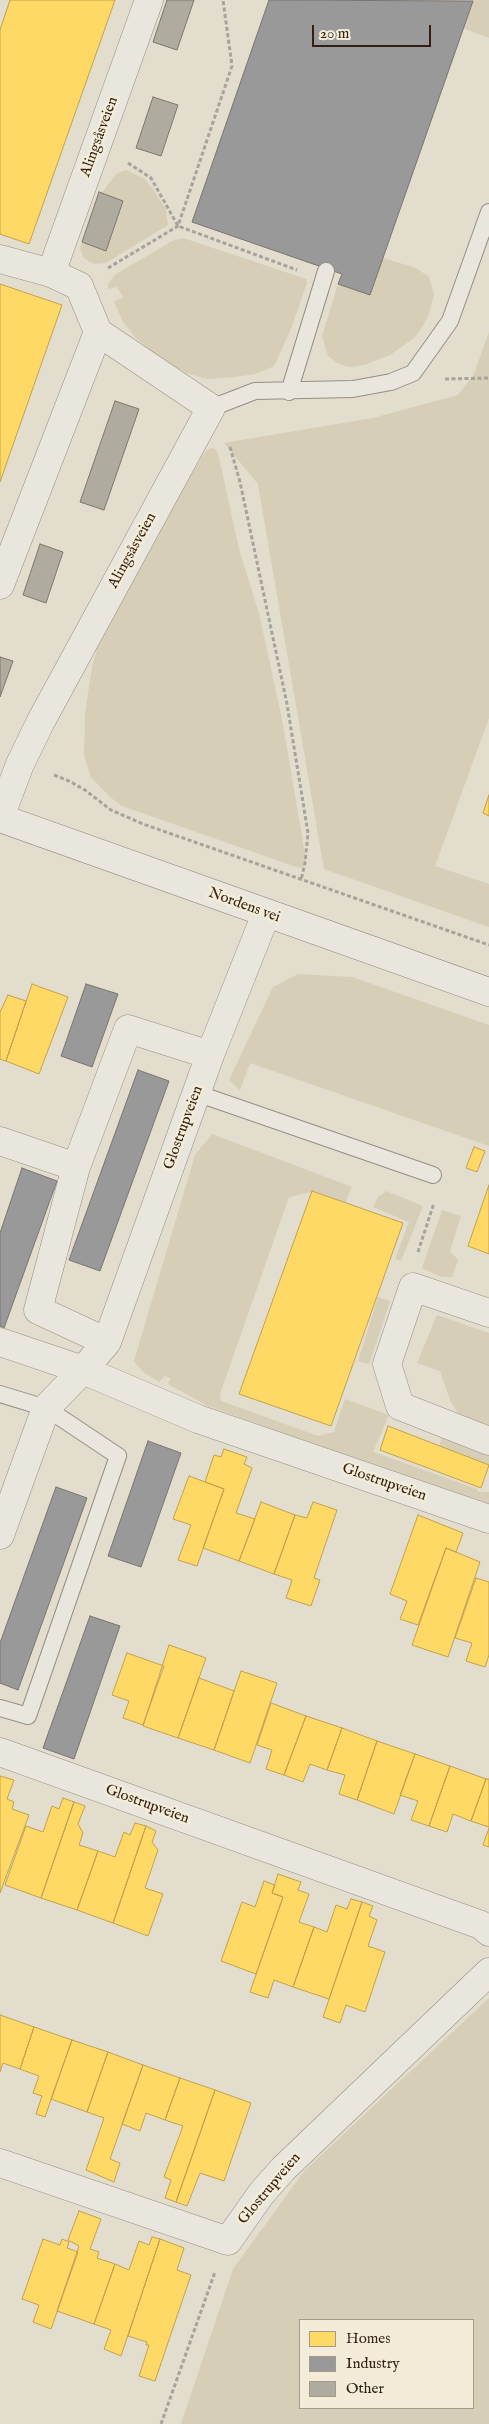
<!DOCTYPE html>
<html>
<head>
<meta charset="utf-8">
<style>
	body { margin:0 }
	#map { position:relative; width:489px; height:2424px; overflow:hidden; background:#e2ddcc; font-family:"IM FELL English",serif }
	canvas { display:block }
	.legend { position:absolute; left:299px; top:2319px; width:175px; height:90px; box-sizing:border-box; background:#f2ecd8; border:1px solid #a69a89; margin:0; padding:6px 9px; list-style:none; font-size:15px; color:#351f12 }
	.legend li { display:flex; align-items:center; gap:10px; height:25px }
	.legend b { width:25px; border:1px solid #a69a89 }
	.scale { position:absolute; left:312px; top:25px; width:119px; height:22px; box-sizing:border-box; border:2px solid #351f12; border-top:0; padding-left:6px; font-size:15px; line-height:18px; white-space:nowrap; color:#351f12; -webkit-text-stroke:4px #f2ecd8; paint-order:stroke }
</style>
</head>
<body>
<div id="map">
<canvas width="489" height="2424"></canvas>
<ul class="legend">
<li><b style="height:14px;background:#ffd966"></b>Homes</li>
<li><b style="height:14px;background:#999"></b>Industry</li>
<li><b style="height:14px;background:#b0ab9f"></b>Other</li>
</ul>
<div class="scale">20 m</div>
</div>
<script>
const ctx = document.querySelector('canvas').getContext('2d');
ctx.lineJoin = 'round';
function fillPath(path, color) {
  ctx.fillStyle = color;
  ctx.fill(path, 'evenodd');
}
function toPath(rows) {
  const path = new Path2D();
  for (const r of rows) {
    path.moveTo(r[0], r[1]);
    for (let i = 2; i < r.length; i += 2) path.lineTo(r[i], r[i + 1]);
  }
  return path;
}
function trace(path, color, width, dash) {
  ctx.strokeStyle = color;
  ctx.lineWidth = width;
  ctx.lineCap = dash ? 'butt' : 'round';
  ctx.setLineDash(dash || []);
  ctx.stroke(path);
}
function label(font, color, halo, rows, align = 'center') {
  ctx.font = font + ' "IM FELL English",serif';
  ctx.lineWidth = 5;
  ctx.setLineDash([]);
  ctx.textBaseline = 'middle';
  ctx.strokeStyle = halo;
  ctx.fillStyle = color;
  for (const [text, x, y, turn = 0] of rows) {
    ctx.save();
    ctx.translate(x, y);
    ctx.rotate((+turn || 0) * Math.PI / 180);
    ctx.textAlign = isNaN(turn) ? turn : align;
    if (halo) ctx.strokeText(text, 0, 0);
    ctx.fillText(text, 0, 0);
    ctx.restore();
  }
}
const green = toPath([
	[471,0,489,0,489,38,463,28,472,1],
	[126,170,145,179,153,189,166,209,168,225,106,263,94,264,84,258,80,248,100,195,116,174],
	[183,238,306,279,307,283,291,329,274,366,256,374,234,377,207,379,186,373,157,356,135,337,123,322,114,302,123,297,117,287,108,289,108,283,116,274,174,240],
	[383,258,416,268,429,277,434,294,429,314,423,326,414,338,390,355,364,365,349,367,339,364,328,356,322,336,338,284,370,294],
	[489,332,489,718,435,866,489,884,489,927,324,869,258,484,224,443,373,418,458,395,474,374],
	[214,448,218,453,239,549,259,613,282,719,306,860,304,866,299,868,122,806,110,797,91,777,84,756,85,713,92,667,97,649,119,601,143,557,203,455,208,449],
	[298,974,352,977,489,1025,489,1146,250,1063,240,1090,229,1080,273,987],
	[212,1134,352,1187,345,1203,315,1191,289,1197,220,1394,221,1401,318,1436,334,1432,345,1399,389,1415,373,1452,477,1489,478,1492,489,1492,489,1507,208,1406,168,1384,171,1378,165,1376,159,1382,143,1372,134,1361,195,1155],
	[386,1191,423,1206,401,1261,395,1259,409,1222,373,1207,378,1197],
	[442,1210,461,1216,450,1251,458,1260,452,1277,441,1277,422,1268],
	[378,1297,390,1301,381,1329,369,1364,358,1361],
	[437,1315,489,1333,489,1431,463,1422,450,1400,440,1371,417,1363],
	[442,1437,489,1453,489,1465,439,1447],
	[489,1998,489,2424,181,2424,233,2269,305,2170],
	[300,2320,473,2320,473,2408,300,2408]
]);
const homes = toPath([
	[10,0,115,0,29,244,0,234,0,30,10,0],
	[0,284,62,305,0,482,0,284],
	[489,795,489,816,483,813,489,795],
	[32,984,68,997,39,1074,6,1061,32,984],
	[8,995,26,1001,6,1061,0,1059,0,1012,8,995],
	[474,1147,485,1151,477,1172,466,1168,474,1147],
	[489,1185,489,1254,468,1246,489,1185],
	[312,1191,403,1223,331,1426,239,1394,312,1191],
	[388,1426,489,1465,481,1488,380,1450,388,1426],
	[224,1449,247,1457,244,1464,252,1468,236,1513,255,1519,239,1561,203,1548,224,1489,205,1482,214,1455,221,1457,224,1449],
	[189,1476,224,1489,197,1566,178,1560,191,1525,173,1519,189,1476],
	[261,1502,295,1515,274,1574,239,1561,261,1502],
	[313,1502,337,1510,314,1578,320,1580,311,1606,286,1598,292,1580,274,1574,295,1515,307,1518,313,1502],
	[418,1515,463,1533,456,1552,446,1548,418,1625,400,1619,407,1601,390,1594,418,1515],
	[446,1548,480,1562,448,1657,412,1645,446,1548],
	[476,1578,489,1582,489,1655,485,1667,466,1661,472,1643,455,1638,476,1578],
	[169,1645,206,1658,178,1738,143,1726,169,1645],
	[127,1653,164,1666,143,1725,123,1718,129,1701,112,1695,127,1653],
	[241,1671,277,1683,250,1763,214,1750,241,1671],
	[199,1678,234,1691,214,1750,178,1738,199,1678],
	[271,1703,306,1716,284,1775,266,1769,272,1750,257,1745,271,1703],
	[306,1716,342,1728,327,1770,310,1764,303,1782,284,1775,306,1716],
	[342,1728,377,1741,357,1800,339,1794,345,1775,327,1770,342,1728],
	[377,1741,415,1754,394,1814,357,1800,377,1741],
	[415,1754,450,1766,429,1826,411,1820,418,1801,400,1795,415,1754],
	[450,1766,486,1779,471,1821,453,1814,447,1832,429,1826,450,1766],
	[0,1776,14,1780,7,1799,14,1802,12,1809,29,1815,0,1893,0,1776],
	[486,1779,489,1779,489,1827,471,1821,486,1779],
	[63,1798,74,1802,41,1898,5,1885,26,1826,43,1832,52,1806,59,1809,63,1798],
	[74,1802,85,1806,78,1824,83,1833,79,1845,98,1851,77,1910,41,1898,74,1802],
	[135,1823,146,1826,113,1923,77,1910,98,1851,115,1857,124,1832,130,1835,135,1823],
	[146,1826,156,1831,152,1842,158,1850,145,1888,163,1894,148,1936,113,1923,146,1826],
	[489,1828,489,1847,483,1845,489,1828],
	[278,1874,301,1882,298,1890,309,1894,299,1922,314,1927,293,1987,274,1980,268,1998,250,1992,283,1897,272,1893,278,1874],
	[264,1881,275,1885,272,1893,283,1897,256,1974,221,1961,242,1902,255,1907,264,1881],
	[351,1899,362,1902,329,1999,293,1987,314,1927,327,1932,336,1905,347,1909,351,1899],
	[362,1902,373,1906,369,1916,377,1920,368,1946,385,1952,365,2012,346,2005,340,2023,323,2017,362,1902],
	[0,2015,34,2027,20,2069,3,2063,0,2072,0,2015],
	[34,2027,72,2040,45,2117,36,2114,42,2096,33,2093,39,2076,20,2069,34,2027],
	[72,2040,108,2052,87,2112,51,2099,72,2040],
	[108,2052,143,2065,110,2159,120,2163,114,2182,86,2170,104,2118,87,2112,108,2052],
	[143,2065,180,2078,165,2120,146,2113,140,2131,122,2124,143,2065],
	[180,2078,215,2090,176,2202,165,2198,171,2180,164,2177,183,2126,165,2120,180,2078],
	[215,2090,251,2103,224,2181,200,2173,187,2206,176,2202,215,2090],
	[79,2211,101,2219,90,2249,99,2252,97,2258,115,2264,94,2324,57,2311,79,2246,68,2240,79,2211],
	[152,2237,160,2239,121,2356,104,2349,111,2330,94,2324,115,2264,129,2270,139,2241,149,2245,152,2237],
	[43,2239,60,2245,62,2239,69,2242,67,2248,78,2252,51,2329,33,2322,39,2305,22,2299,43,2239],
	[160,2239,184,2248,177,2270,191,2275,155,2381,139,2376,149,2345,146,2345,147,2342,128,2336,160,2239]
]);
const industry = toPath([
	[269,0,473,1,370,295,338,284,342,274,192,222,269,0],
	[86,984,118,994,92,1067,61,1056,86,984],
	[138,1070,169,1081,100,1271,69,1260,138,1070],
	[22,1168,57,1181,4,1328,0,1326,0,1233,22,1168],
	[148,1441,181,1453,141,1567,108,1556,148,1441],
	[56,1487,87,1498,18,1690,0,1683,0,1643,56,1487],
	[90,1616,120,1626,74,1759,43,1748,90,1616]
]);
const building = toPath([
	[167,0,194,0,177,50,153,42,167,0],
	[153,97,178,105,161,156,136,148,153,97],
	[99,192,123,201,106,251,82,242,99,192],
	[115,401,139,409,104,510,80,502,115,401],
	[40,544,63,552,46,603,23,595,40,544],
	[0,657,13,661,0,697,0,657]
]);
const path = toPath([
	[128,163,151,178,178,226,297,270],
	[108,268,178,226,232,66,223,0],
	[445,379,489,378],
	[230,447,240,482,287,704,308,833,305,863,301,880],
	[54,775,69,781,85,790,111,810,143,824,489,945],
	[418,1252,434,1203],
	[161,2424,215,2272]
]);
const service = toPath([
	[289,392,326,271],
	[211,408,255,391,353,389,391,382,413,373,450,321,489,212],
	[196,1093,433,1175],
	[0,1394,46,1408,118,1456,28,1716,0,1708]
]);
const minor = toPath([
	[0,259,51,273],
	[0,585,98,332,79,286,51,273,149,0],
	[0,817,20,764,41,721,211,408,98,332],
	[0,1141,76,1167,128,1029,210,1055],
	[76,1167,38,1310,107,1342],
	[489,1313,413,1287,387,1364,400,1406,489,1441],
	[0,1342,83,1370,198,1419,489,1519],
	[0,1535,46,1408,83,1370,107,1342,210,1055,266,914],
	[0,1752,481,1925,489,1932],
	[0,2163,228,2241,261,2194,283,2169,489,1972]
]);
const tertiary = toPath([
	[0,818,489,992]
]);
const streetNames = [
	["Alingsåsveien",100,137,-70],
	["Alingsåsveien",133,551,-61],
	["Nordens vei",244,906,20],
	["Glostrupveien",184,1128,-70],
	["Glostrupveien",384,1483,19],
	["Glostrupveien",147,1805,20],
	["Glostrupveien",270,2189,-50]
];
fillPath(green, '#d6ceb7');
fillPath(homes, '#ffd966');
trace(homes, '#c2a14d', 1);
fillPath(industry, '#999');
trace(industry, '#7b7470', 1);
fillPath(building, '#b0ab9f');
trace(building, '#7d766c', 1);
trace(service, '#958f84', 18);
trace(minor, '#958f84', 29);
trace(tertiary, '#958f84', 29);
trace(path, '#a7a29b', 3, [4, 2.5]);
trace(service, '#e9e6dd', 16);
trace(minor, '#e9e6dd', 28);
trace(tertiary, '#e9e6dd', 28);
label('15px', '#351f12', '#f2ecd8', streetNames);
</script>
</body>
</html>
